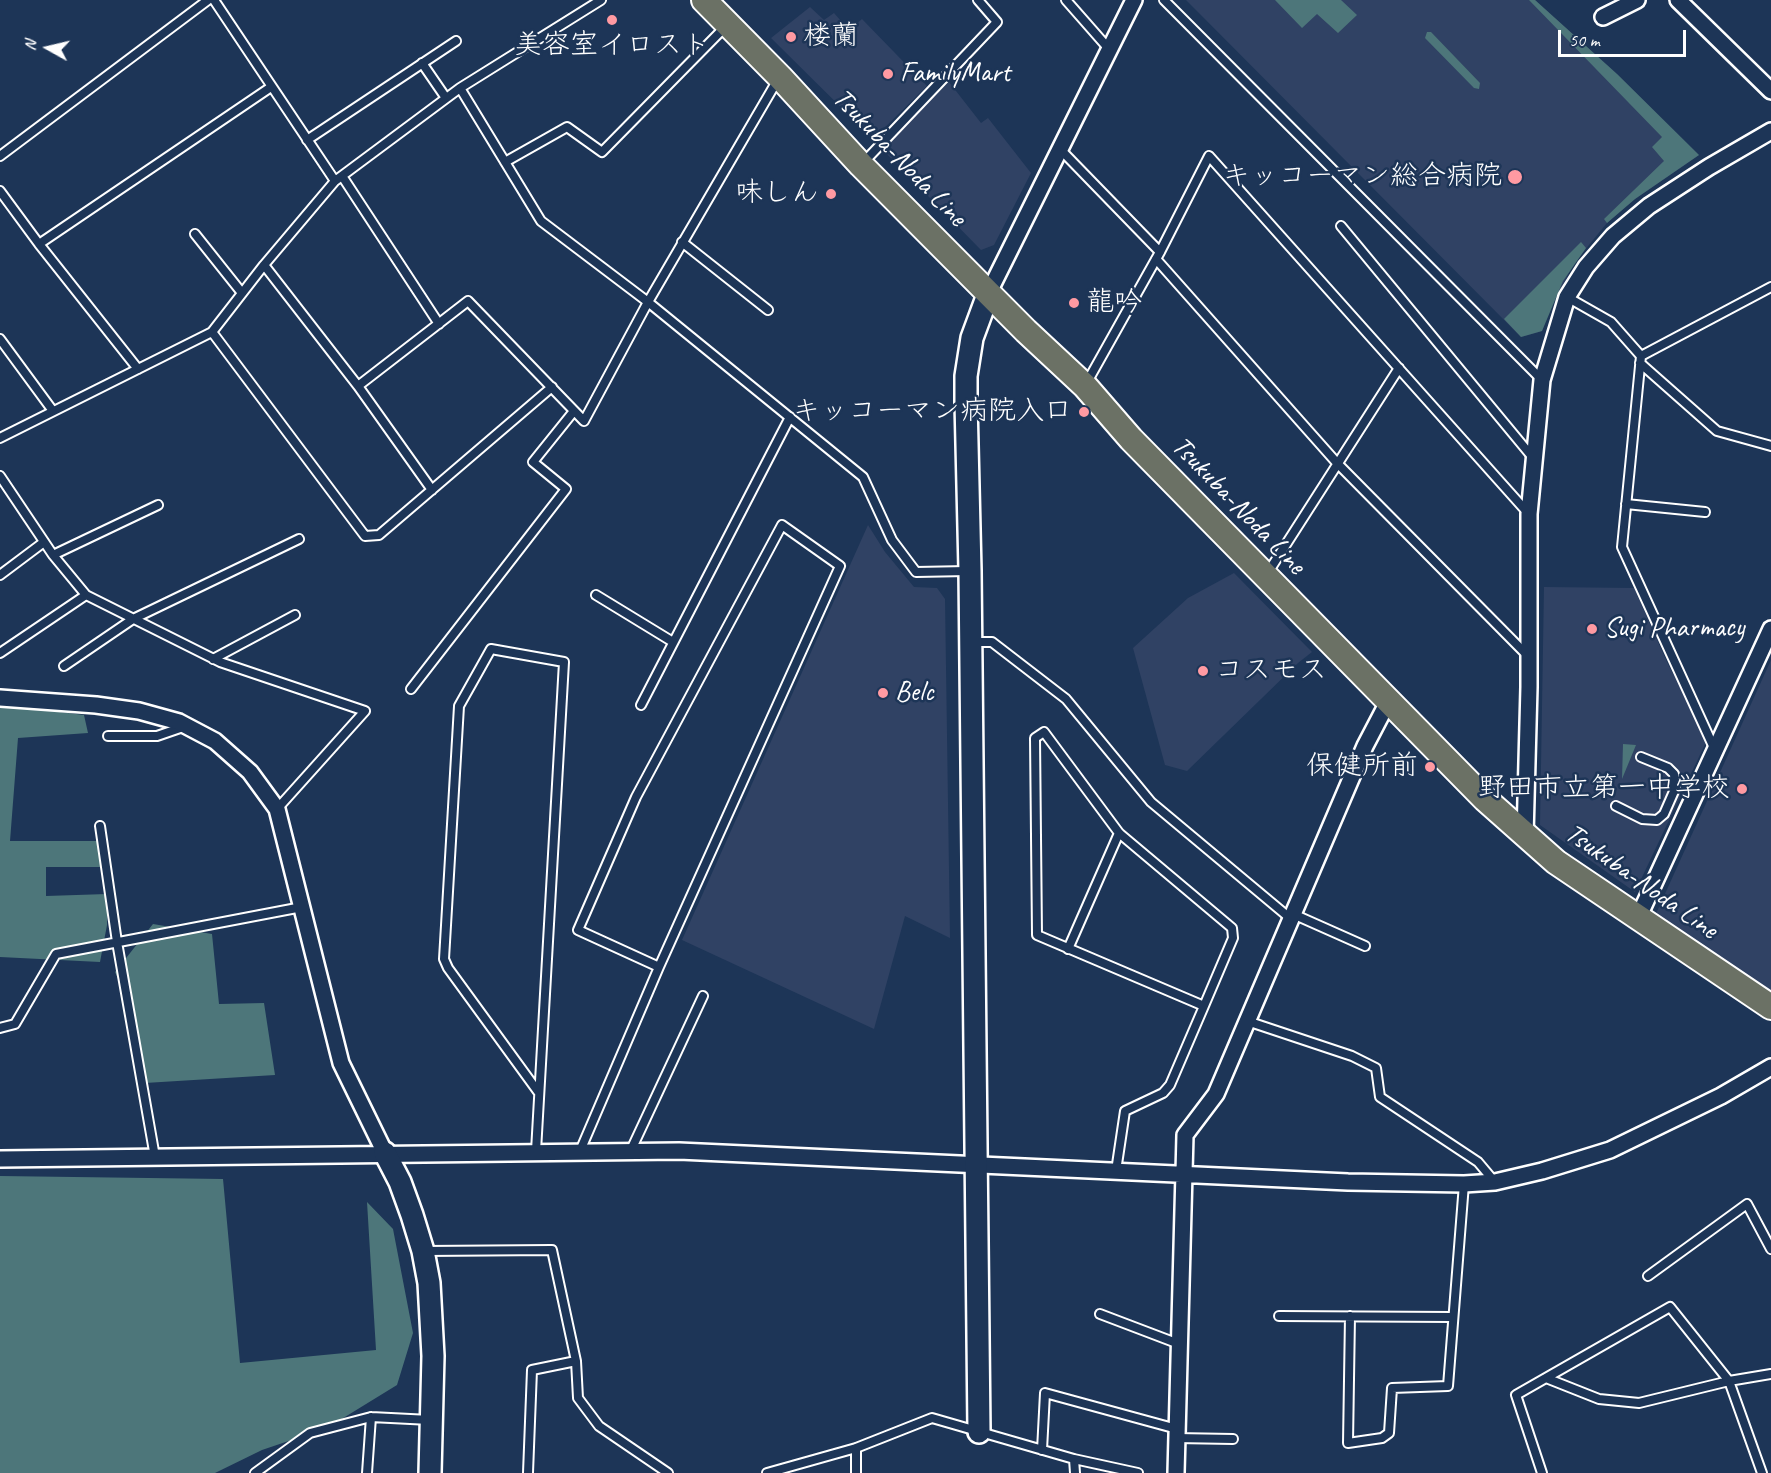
<!DOCTYPE html>
<html>
<head>
<meta charset="utf-8">
<style>
	body { margin:0 }
	#map { position:relative; width:1771px; height:1473px; overflow:hidden; background:#1d3557; font-family:Caveat,sans-serif }
	canvas { display:block }
	.north { position:absolute; left:18px; top:18px; width:60px; height:60px; -webkit-text-stroke:4px #1d3557; paint-order:stroke; rotate:278deg; font-size:16px; font-weight:700; line-height:24px; text-align:center; color:#fff }
	.north::after { content:''; display:block; margin:auto; width:21px; height:27px; background:#fff; clip-path:polygon(50% 0,100% 100%,50% 72%,0 100%) }
	.scale { position:absolute; left:1558px; top:30px; width:128px; height:27px; box-sizing:border-box; border:3px solid #fff; border-top:0; padding-left:8px; font-size:18px; line-height:21px; white-space:nowrap; color:#fff; -webkit-text-stroke:4px #1d3557; paint-order:stroke }
</style>
</head>
<body>
<div id="map">
<canvas width="1771" height="1473"></canvas>
<div class="north">N</div>
<div class="scale">50 m</div>
</div>
<script>
const ctx = document.querySelector('canvas').getContext('2d');
ctx.lineJoin = 'round';
function fillPath(path, color) {
  ctx.fillStyle = color;
  ctx.fill(path, 'evenodd');
}
function toPath(rows) {
  const path = new Path2D();
  for (const r of rows) {
    path.moveTo(r[0], r[1]);
    for (let i = 2; i < r.length; i += 2) path.lineTo(r[i], r[i + 1]);
  }
  return path;
}
function trace(path, color, width, dash) {
  ctx.strokeStyle = color;
  ctx.lineWidth = width;
  ctx.lineCap = dash ? 'butt' : 'round';
  ctx.setLineDash(dash || []);
  ctx.stroke(path);
}
function label(font, color, halo, rows, align = 'center') {
  ctx.font = font + ' Caveat,"Klee One",sans-serif';
  ctx.lineWidth = 5;
  ctx.setLineDash([]);
  ctx.textBaseline = 'middle';
  ctx.strokeStyle = halo;
  ctx.fillStyle = color;
  for (const [text, x, y, turn = 0] of rows) {
    ctx.save();
    ctx.translate(x, y);
    ctx.rotate((+turn || 0) * Math.PI / 180);
    ctx.textAlign = isNaN(turn) ? turn : align;
    if (halo) ctx.strokeText(text, 0, 0);
    ctx.fillText(text, 0, 0);
    ctx.restore();
  }
}
const built = toPath([
	[1186,0,1535,0,1617,74,1699,155,1635,199,1607,223,1575,262,1552,304,1542,331,1521,337],
	[810,7,824,20,834,13,849,30,862,19,927,86,873,139,771,38],
	[949,82,981,123,988,118,1031,173,994,245,981,250,881,148],
	[868,525,885,552,914,587,937,588,945,599,950,938,905,916,874,1029,682,940],
	[1234,573,1312,652,1298,663,1187,771,1165,765,1133,648,1188,598],
	[1544,587,1634,588,1667,662,1707,740,1635,892,1540,825],
	[1771,660,1771,996,1654,918]
]);
const green = toPath([
	[1275,0,1341,0,1357,15,1338,33,1317,14,1302,28],
	[1529,0,1535,0,1617,74,1699,155,1635,199,1607,223,1604,219,1664,161,1652,147,1662,137],
	[1427,32,1431,32,1480,83,1479,89,1474,88,1425,38],
	[1581,242,1586,248,1563,281,1542,331,1521,337,1504,319],
	[0,707,20,707,84,715,88,733,18,738,10,841,104,841,104,867,46,867,46,896,107,894,107,925,100,962,0,957],
	[1623,744,1636,745,1622,779],
	[153,924,212,934,219,1004,264,1003,275,1075,145,1083,133,1013,115,972],
	[0,1176,223,1179,240,1363,376,1350,367,1202,393,1229,413,1333,397,1385,327,1428,262,1450,215,1473,0,1473]
]);
const lane = toPath([
	[214,0,335,181],
	[1066,0,1109,49],
	[1164,0,1542,380],
	[422,63,446,98],
	[460,88,541,221,648,302,863,477,892,540,916,572,967,571],
	[307,140,456,41],
	[1060,149,1160,252],
	[0,156,208,0],
	[505,162,567,127,602,152,725,27],
	[862,164,997,22,978,0],
	[342,176,439,324],
	[0,191,39,244,138,369],
	[1341,226,1534,459],
	[195,234,242,293],
	[682,242,768,310],
	[39,244,271,87],
	[1156,259,1337,463,1528,656],
	[264,265,358,386,432,490],
	[1567,297,1611,322,1641,356],
	[212,332,365,536,379,535,552,387],
	[0,339,53,411],
	[1640,363,1717,431,1771,446],
	[1086,384,1160,252,1209,156,1528,513],
	[358,386,468,301,584,421,648,302,777,81],
	[0,438,212,332,264,265,335,181,460,88,601,0],
	[0,476,53,555,86,595,220,662,365,711,277,809],
	[1626,504,1705,512],
	[53,555,158,505],
	[1267,574,1399,368],
	[0,575,44,542],
	[596,595,673,642],
	[973,642,992,642,1066,699,1151,802,1291,919],
	[0,653,86,595],
	[213,659,295,615],
	[64,666,133,619,299,539],
	[411,689,566,489,533,462,574,411],
	[641,705,790,417],
	[108,736,157,736,186,726],
	[1715,750,1622,547,1641,356,1771,287],
	[1616,806,1642,819,1657,820,1664,814,1675,789,1674,774,1668,768,1641,757],
	[100,826,117,942,155,1157],
	[1293,914,1365,946],
	[1068,949,1119,833],
	[1247,1021,1352,1056,1376,1068,1380,1097,1478,1162,1494,1181],
	[0,1028,15,1024,56,954,302,907],
	[631,1150,703,996],
	[536,1151,564,662,491,649,459,706,444,959,448,968,539,1093],
	[580,1151,659,967,840,566,782,525,636,797,578,930,659,967],
	[1116,1171,1125,1111,1163,1093,1170,1085,1204,1006,1233,938,1232,928,1119,833,1044,732,1035,738,1037,935,1204,1006],
	[425,1251,552,1250,576,1361,578,1398,599,1426,668,1473],
	[1648,1276,1747,1204,1771,1249],
	[1100,1314,1179,1344],
	[1279,1316,1452,1317],
	[1350,1316,1348,1443,1382,1438,1389,1433,1392,1388,1448,1386,1464,1184],
	[1546,1378,1599,1399,1639,1403,1729,1381,1771,1374],
	[1176,1438,1233,1439],
	[856,1448,856,1473],
	[1042,1450,1045,1393,1177,1429],
	[1074,1459,1075,1473],
	[255,1473,310,1433,371,1417,430,1420],
	[367,1473,371,1417],
	[528,1473,532,1370,576,1361],
	[767,1473,856,1448,932,1418,1074,1459,1138,1473],
	[1542,1473,1516,1395,1670,1307,1729,1381,1762,1473]
]);
const street = toPath([
	[1678,0,1771,91],
	[1603,17,1637,0],
	[989,292,1134,0],
	[0,698,96,705,139,711,179,722,215,741,250,772,277,809,341,1063,385,1153],
	[1525,836,1529,687,1529,514,1542,380,1567,297,1586,267,1613,236,1649,206,1709,167,1771,131],
	[1638,918,1771,629],
	[0,1159,679,1151,1348,1182,1464,1184,1495,1182,1542,1171,1610,1150,1721,1096,1771,1067],
	[1176,1473,1185,1135,1216,1094,1365,746,1388,702]
]);
const secondary = toPath([
	[385,1153,400,1182,412,1215,423,1251,429,1283,433,1356,430,1473],
	[979,1432,970,571,966,402,966,376,972,338,989,292]
]);
const primary = toPath([
	[704,0,780,77,861,165,1026,331,1085,386,1131,439,1485,799,1556,862,1771,1007]
]);
const markers = [
	[612,20,6,"#ff9aa2"],
	[791,37,6,"#ff9aa2"],
	[888,74,6,"#ff9aa2"],
	[1515,177,8,"#ff9aa2"],
	[831,194,6,"#ff9aa2"],
	[1074,303,6,"#ff9aa2"],
	[1084,412,6,"#ff9aa2"],
	[1592,629,6,"#ff9aa2"],
	[1203,671,6,"#ff9aa2"],
	[883,693,6,"#ff9aa2"],
	[1430,767,6,"#ff9aa2"],
	[1742,789,6,"#ff9aa2"]
];
const poiNames = [
	["楼蘭",803,37],
	["美容室イロスト",612,46,"center"],
	["FamilyMart",900,74],
	["キッコーマン総合病院",1502,177,"right"],
	["味しん",819,194,"right"],
	["龍吟",1086,303],
	["キッコーマン病院入口",1072,412,"right"],
	["Sugi Pharmacy",1604,629],
	["コスモス",1215,671],
	["Belc",895,693],
	["保健所前",1418,767,"right"],
	["野田市立第一中学校",1730,789,"right"]
];
const streetNames = [
	["Tsukuba-Noda Line",899,158,46],
	["Tsukuba-Noda Line",1238,506,46],
	["Tsukuba-Noda Line",1641,882,35]
];
fillPath(built, '#304264');
fillPath(green, '#4d767a');
trace(lane, '#fff', 12);
trace(street, '#fff', 20);
trace(secondary, '#fff', 26);
trace(primary, '#fff', 28);
trace(lane, '#1d3557', 8);
trace(street, '#1d3557', 15);
trace(secondary, '#1d3557', 21);
trace(primary, '#6b7165', 24);
for (const [x, y, r, color] of markers) {
  const dot = new Path2D();
  dot.arc(x, y, r, 0, 2 * Math.PI);
  ctx.fillStyle = color;
  ctx.fill(dot);
  trace(dot, '#1d3557', 2);
}
label('28px', '#fff', '#1d3557', poiNames, 'left');
label('28px', '#fff', '#1d3557', streetNames);
</script>
</body>
</html>
